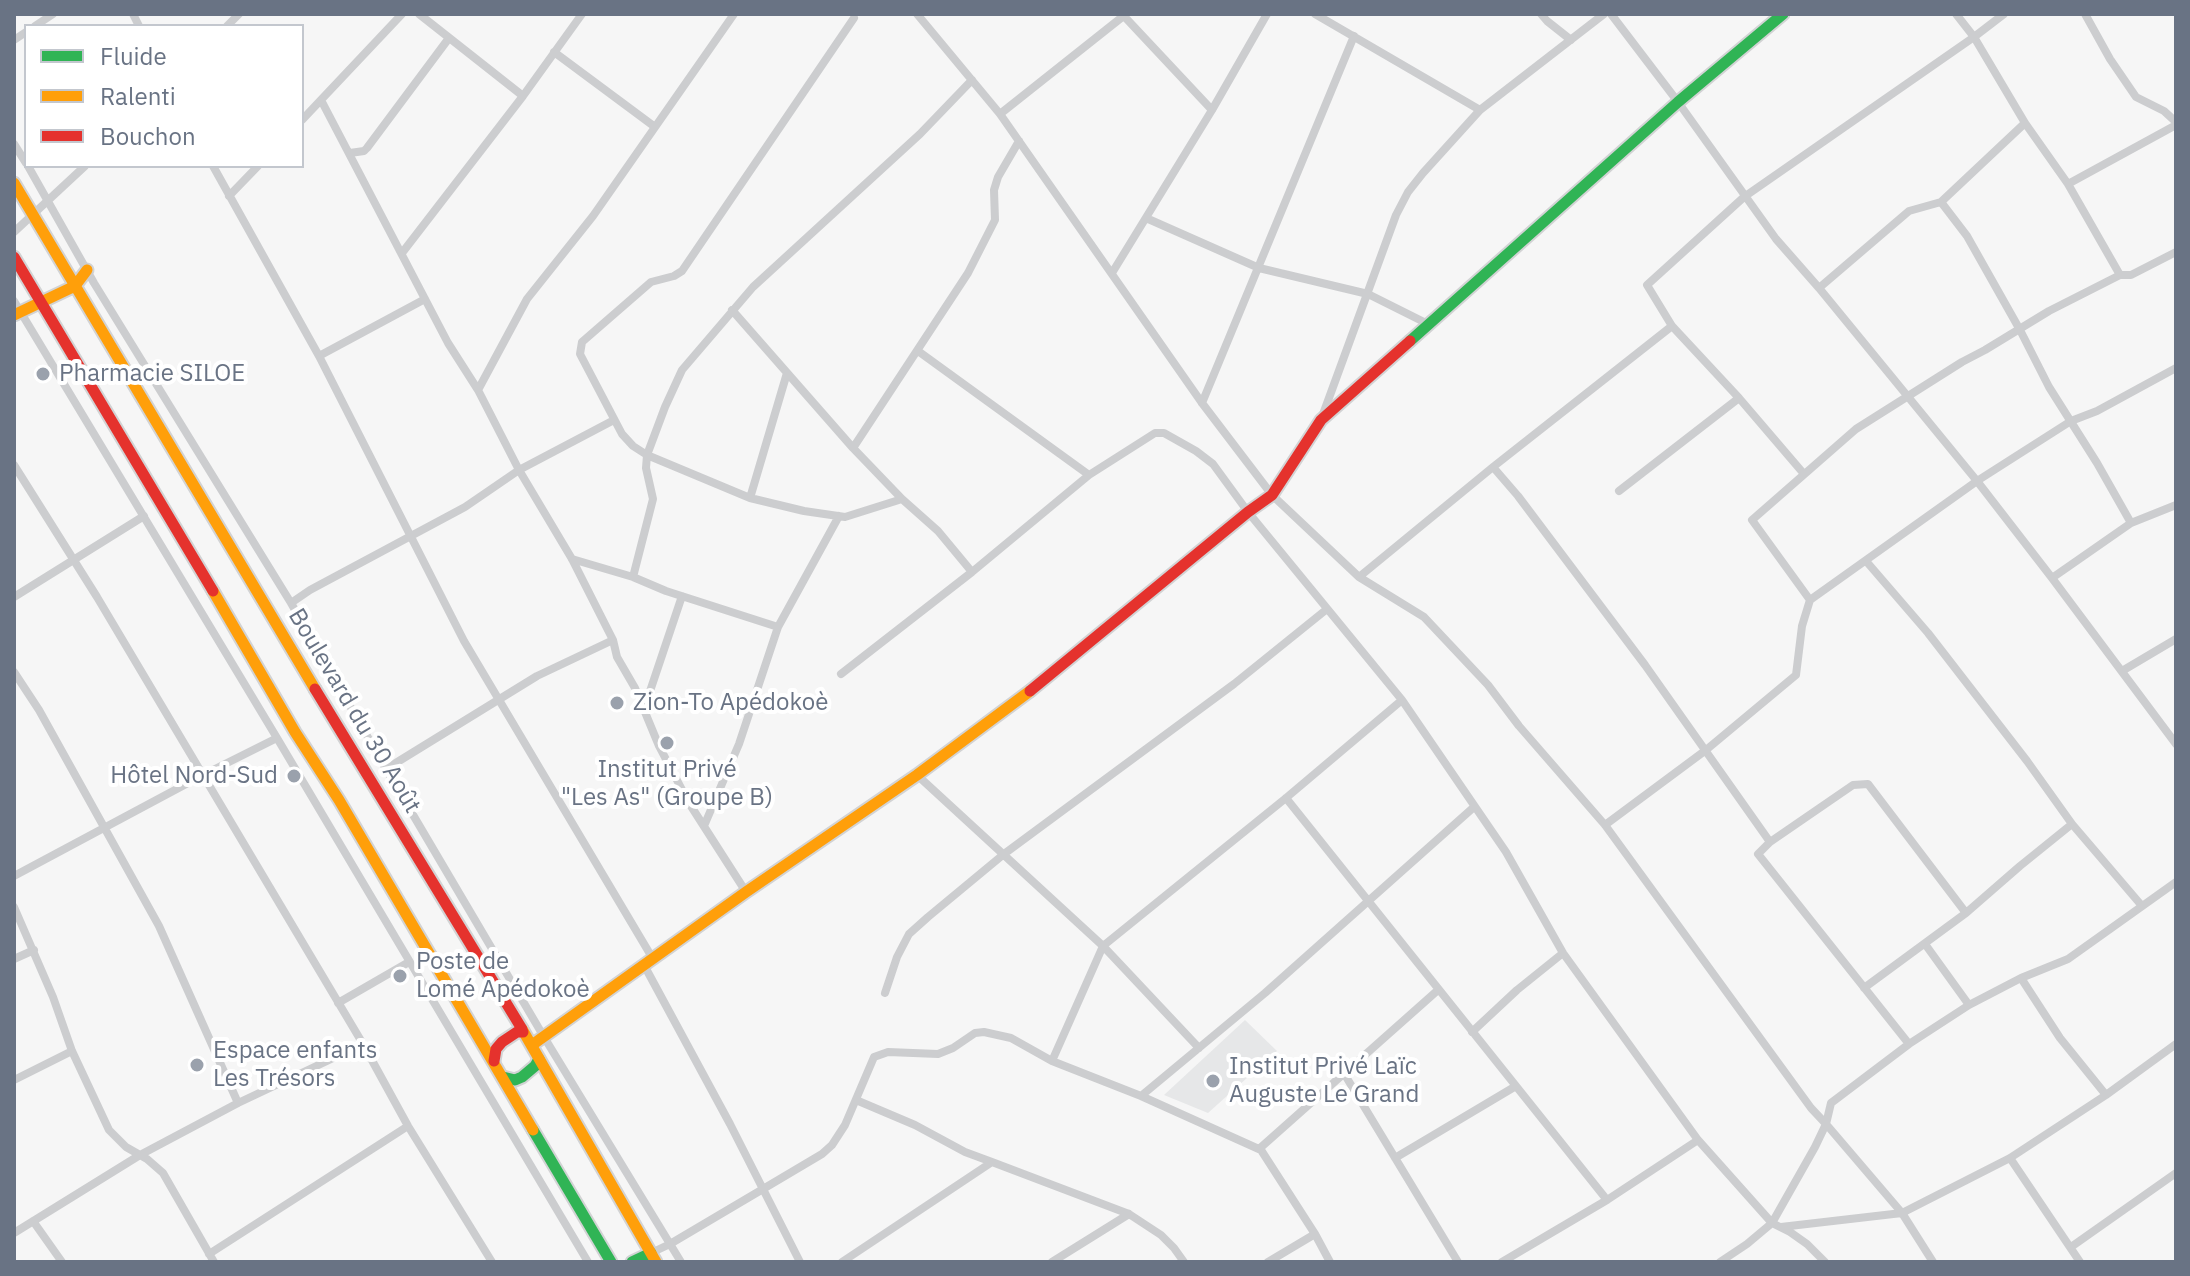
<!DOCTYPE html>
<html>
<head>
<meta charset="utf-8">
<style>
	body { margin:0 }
	#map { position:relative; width:2190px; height:1276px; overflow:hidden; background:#f6f6f6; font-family:"IBM Plex Sans",sans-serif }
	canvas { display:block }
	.frame { position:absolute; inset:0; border:16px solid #697384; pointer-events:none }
	.legend { position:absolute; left:24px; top:24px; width:280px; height:144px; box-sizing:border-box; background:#fff; border:2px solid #c3c7ce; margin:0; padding:10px 14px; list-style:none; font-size:24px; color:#697384 }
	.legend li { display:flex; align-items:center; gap:16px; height:40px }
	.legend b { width:40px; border:2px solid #c3c7ce }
</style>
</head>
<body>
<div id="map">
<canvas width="2190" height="1276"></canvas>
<div class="frame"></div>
<ul class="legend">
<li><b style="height:10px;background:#30b455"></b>Fluide</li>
<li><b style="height:10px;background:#ff9f0a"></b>Ralenti</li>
<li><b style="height:10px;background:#e5322d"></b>Bouchon</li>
</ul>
</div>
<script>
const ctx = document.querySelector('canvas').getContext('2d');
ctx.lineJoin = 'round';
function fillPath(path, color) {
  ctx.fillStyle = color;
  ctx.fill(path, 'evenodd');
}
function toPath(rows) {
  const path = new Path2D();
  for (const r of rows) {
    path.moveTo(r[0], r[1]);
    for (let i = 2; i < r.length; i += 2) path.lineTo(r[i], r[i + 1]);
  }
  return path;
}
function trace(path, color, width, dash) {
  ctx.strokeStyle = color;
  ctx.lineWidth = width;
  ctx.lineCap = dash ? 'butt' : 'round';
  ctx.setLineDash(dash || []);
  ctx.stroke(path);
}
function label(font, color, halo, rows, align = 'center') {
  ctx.font = font + ' "IBM Plex Sans",sans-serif';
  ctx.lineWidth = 8;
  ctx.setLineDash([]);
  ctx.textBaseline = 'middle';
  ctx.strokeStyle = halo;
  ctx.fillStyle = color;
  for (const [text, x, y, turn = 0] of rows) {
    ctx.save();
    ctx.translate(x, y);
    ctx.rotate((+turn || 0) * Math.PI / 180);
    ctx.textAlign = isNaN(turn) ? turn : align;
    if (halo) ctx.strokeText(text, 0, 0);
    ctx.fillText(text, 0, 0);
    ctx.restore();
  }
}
const built = toPath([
	[1245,1020,1277,1051,1208,1113,1164,1095]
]);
const street = toPath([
	[133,14,139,26],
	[419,14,523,96],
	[917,14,1000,114,1202,403,1272,495,1359,577,1424,617,1488,685,1519,726,1605,825,1811,1108,1826,1124,1902,1213,1933,1262],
	[1122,14,1212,110],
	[1315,14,1480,110],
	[1541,14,1547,21,1571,40],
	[1611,14,1678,102,1776,239,1819,288,1977,481,2052,578,2176,744],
	[1956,14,1974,37,2025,123,2068,184,2120,275],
	[2085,14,2110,59,2136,97,2164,111,2176,122],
	[854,18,682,271,674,276,651,282,582,342,580,354,622,434,633,446,647,455,750,498,804,511,845,517,902,499],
	[35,26,53,14],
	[227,26,239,14],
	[14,40,26,32],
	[554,52,655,127],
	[321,100,448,343,478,390,519,470,572,559,613,640,617,657,635,688,659,746,689,803,746,892],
	[1000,114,1126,14],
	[302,120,402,14],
	[14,144,26,163],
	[350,153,364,151,367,148,449,38],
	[28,166,94,283,291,603,386,769,544,1037,681,1262],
	[213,166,319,356,464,641,653,959],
	[2068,184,2176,125],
	[229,196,258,166],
	[1941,202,1967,236,2020,330,2049,387,2097,463,2131,523],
	[1146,218,1259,268,1368,294,1428,324],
	[14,232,85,166],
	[402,253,523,96,582,14],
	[1112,273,1212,110,1267,14],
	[1819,288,1909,211,1941,202,2025,123],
	[14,301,277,738,588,1262],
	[732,310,853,448,902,499,938,531,972,572],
	[918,351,1089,475],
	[319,356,425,299],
	[478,390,527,299,593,216,734,14],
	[1202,403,1354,36],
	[1322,417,1396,215,1408,192,1423,173,1480,110,1604,14],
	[853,448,968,273,995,220,994,190,998,177,1019,141],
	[14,465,97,597,363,1044,408,1126,492,1262],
	[1493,467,1518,496,1645,665,1770,842],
	[1804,474,1739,398,1672,326,1647,285,1744,197,1974,37,2004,14],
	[1619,491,1739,398],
	[750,498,787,373],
	[572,559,633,577,666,591,778,627],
	[1866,561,1928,633,2027,761,2072,824,2142,906],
	[633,577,653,499,646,468,647,455,665,407,682,370,753,287,920,134,972,80],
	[1359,577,1493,467,1672,326],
	[2052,578,2131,523,2176,505],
	[14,597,144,516],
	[1810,600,1752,520,1856,429,1962,362,1985,350,2049,311,2120,275,2131,275,2176,252],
	[291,603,310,590,465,507,519,470,614,420],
	[2122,671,2176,639],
	[14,672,39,710,159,926,238,1103],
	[841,674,972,572,1089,475,1155,433,1164,433,1196,451,1213,464,1248,512,1402,700,1506,852,1563,953,1698,1140,1772,1223,1790,1232,1807,1244,1825,1262],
	[644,709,682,596],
	[386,769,537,676,613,640],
	[917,775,1103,946,1199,1048],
	[1286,798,1607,1200],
	[1605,825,1706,750,1796,675,1802,626,1810,600,1977,481,2013,458,2071,421,2097,411,2176,368],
	[704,826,739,744,778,627,839,516],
	[14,876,203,775,277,738],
	[14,907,53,997,72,1051,109,1130,126,1147,147,1159,163,1173,214,1262],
	[1925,944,1969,1005],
	[14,959,34,950],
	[644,965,730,1124,800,1262],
	[1864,988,1966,913,2020,866,2072,824],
	[885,993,897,957,909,934,928,917,1004,854,1234,684,1327,609],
	[338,1003,409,962],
	[1472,1032,1517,990,1563,953],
	[1909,1044,1758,854,1770,842,1853,785,1868,784,1966,913],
	[1052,1061,1103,946,1286,798,1402,700],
	[1345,1075,1458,1262],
	[14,1080,72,1051],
	[2106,1095,2176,1044],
	[1141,1096,1265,993,1474,807],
	[856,1100,915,1125,965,1152,992,1162],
	[1259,1149,1438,990],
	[1395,1158,1516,1086],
	[2010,1158,2080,1262],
	[33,1221,62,1262],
	[1781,1227,1902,1213,2010,1158,2106,1095,2060,1038,2021,978],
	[14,1233,140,1155,238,1103,363,1044],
	[2071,1247,2176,1173],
	[651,1253,670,1244,763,1189,822,1154,832,1145,845,1125,874,1057,888,1052,938,1054,953,1048,975,1033,984,1032,1011,1038,1052,1061,1141,1096,1261,1150,1315,1234,1330,1262],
	[209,1254,408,1126],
	[842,1262,992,1162,1129,1214,1161,1235,1174,1248,1184,1262],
	[1052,1262,1129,1214],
	[1268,1262,1315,1234],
	[1502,1262,1607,1200,1698,1140],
	[1720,1262,1747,1244,1772,1223,1815,1147,1826,1124,1831,1103,1909,1044,1969,1005,2021,978,2068,959,2176,882]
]);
const fast = toPath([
	[1410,341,1678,102,1783,14],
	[503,1077,515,1080,522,1077,535,1066,539,1059],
	[533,1130,611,1262],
	[632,1262,651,1253]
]);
const slow = toPath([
	[14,183,315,689],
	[14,315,75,286,87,270],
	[213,591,295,732,339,800,533,1130],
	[522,1029,656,1262],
	[532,1045,746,892,917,775,1030,691]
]);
const jam = toPath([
	[14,257,213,591],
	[315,689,522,1029],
	[1030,691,1248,512,1272,495,1321,420,1410,341],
	[494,1061,496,1049,502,1042,517,1032,523,1032]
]);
const markers = [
	[43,374,8,"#9aa1ac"],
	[617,703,8,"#9aa1ac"],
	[667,743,8,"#9aa1ac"],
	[294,776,8,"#9aa1ac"],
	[400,976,8,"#9aa1ac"],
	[197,1065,8,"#9aa1ac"],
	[1213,1081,8,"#9aa1ac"]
];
const poiNames = [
	["Pharmacie SILOE",59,374],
	["Zion-To Apédokoè",633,703],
	["Institut Privé",667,770,"center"],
	["\"Les As\" (Groupe B)",667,798,"center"],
	["Hôtel Nord-Sud",278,776,"right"],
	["Poste de",416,962],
	["Lomé Apédokoè",416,990],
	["Espace enfants",213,1051],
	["Les Trésors",213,1079],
	["Institut Privé Laïc",1229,1067],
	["Auguste Le Grand",1229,1095]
];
const streetNames = [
	["Boulevard du 30 Août",354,711,59]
];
fillPath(built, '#e6e7e8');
trace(fast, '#d2d3d4', 15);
trace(slow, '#d2d3d4', 15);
trace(jam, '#d2d3d4', 15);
trace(street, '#cccdcf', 8);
trace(fast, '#30b455', 11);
trace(slow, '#ff9f0a', 11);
trace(jam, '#e5322d', 11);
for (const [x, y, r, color] of markers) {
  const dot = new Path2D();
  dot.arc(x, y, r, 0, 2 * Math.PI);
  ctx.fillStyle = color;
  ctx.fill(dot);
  trace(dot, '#fff', 3);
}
label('24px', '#697384', '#fff', poiNames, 'left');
label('24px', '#697384', '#fff', streetNames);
</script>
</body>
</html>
